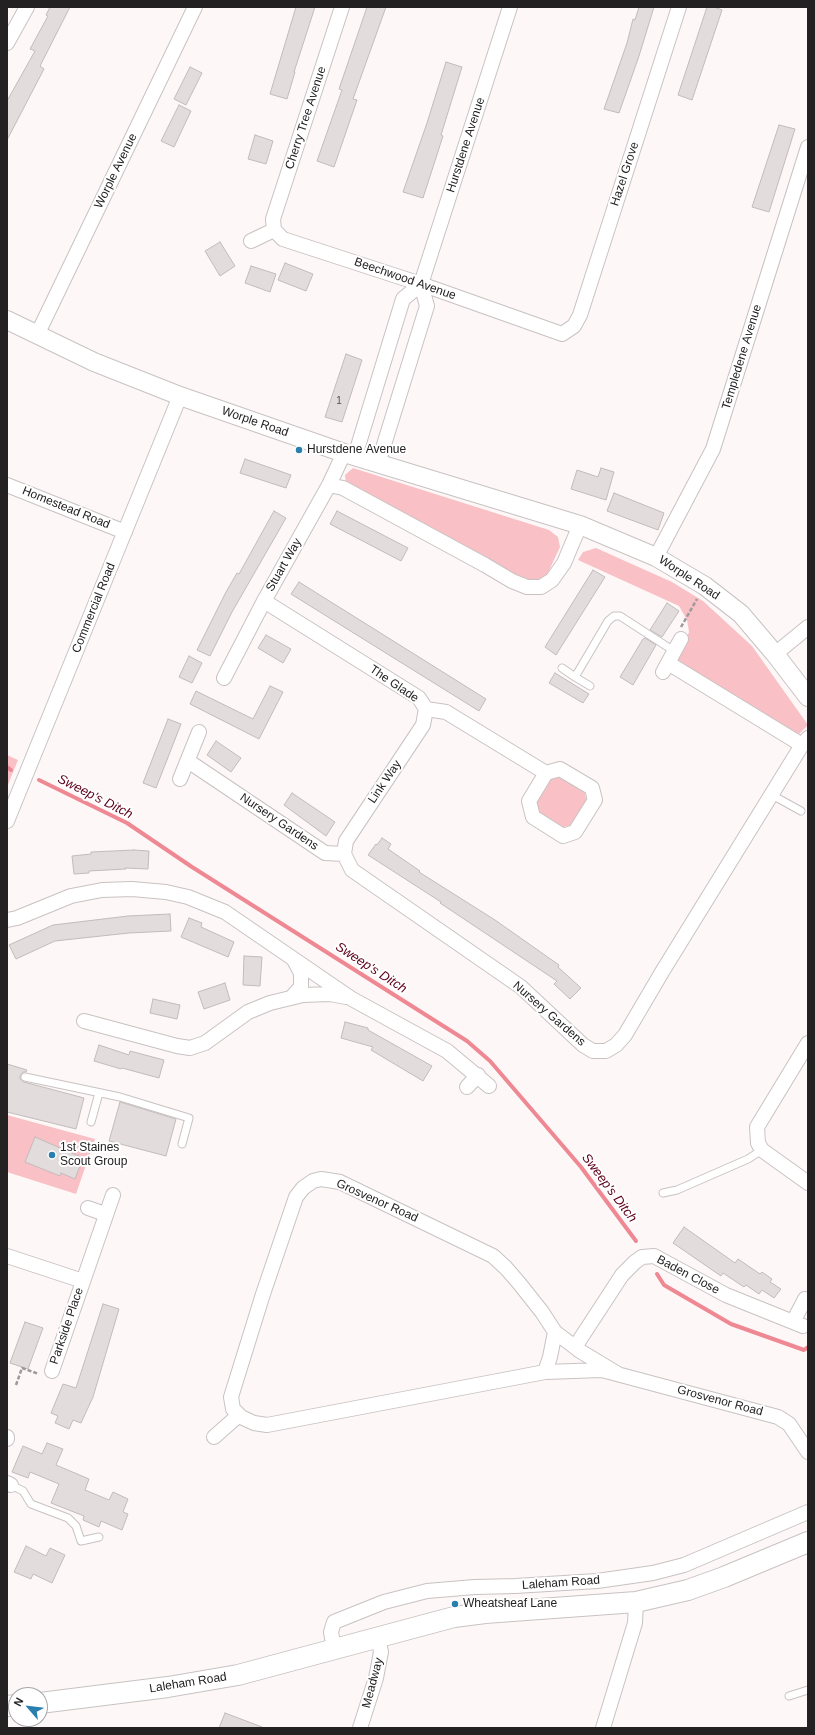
<!DOCTYPE html>
<html>
<head>
<meta charset="utf-8">
<style>
	body { margin:0 }
	#map { position:relative; width:815px; height:1735px; overflow:hidden; background:#fef7f8; font-family:Arial,sans-serif }
	canvas { display:block }
	.frame { position:absolute; inset:0; border:8px solid #232121; pointer-events:none }
	.north { position:absolute; left:8px; top:1687px; width:40px; height:40px; box-sizing:border-box; background:#fff; border:1px solid #a7a6a6; border-radius:50%; rotate:298deg; font-size:11px; font-weight:700; line-height:16px; text-align:center; color:#232121 }
	.north::after { content:''; display:block; margin:auto; width:14px; height:18px; background:#297fae; clip-path:polygon(50% 0,100% 100%,50% 72%,0 100%) }
</style>
</head>
<body>
<div id="map">
<canvas width="815" height="1735"></canvas>
<div class="frame"></div>
<div class="north">N</div>
</div>
<script>
const ctx = document.querySelector('canvas').getContext('2d');
ctx.lineJoin = 'round';
function fillPath(path, color) {
  ctx.fillStyle = color;
  ctx.fill(path, 'evenodd');
}
function toPath(rows) {
  const path = new Path2D();
  for (const r of rows) {
    path.moveTo(r[0], r[1]);
    for (let i = 2; i < r.length; i += 2) path.lineTo(r[i], r[i + 1]);
  }
  return path;
}
function trace(path, color, width, dash) {
  ctx.strokeStyle = color;
  ctx.lineWidth = width;
  ctx.lineCap = dash ? 'butt' : 'round';
  ctx.setLineDash(dash || []);
  ctx.stroke(path);
}
function label(font, color, halo, rows, align = 'center') {
  ctx.font = font + ' Arial,sans-serif';
  ctx.lineWidth = 4;
  ctx.setLineDash([]);
  ctx.textBaseline = 'middle';
  ctx.strokeStyle = halo;
  ctx.fillStyle = color;
  for (const [text, x, y, turn = 0] of rows) {
    ctx.save();
    ctx.translate(x, y);
    ctx.rotate((+turn || 0) * Math.PI / 180);
    ctx.textAlign = isNaN(turn) ? turn : align;
    if (halo) ctx.strokeText(text, 0, 0);
    ctx.fillText(text, 0, 0);
    ctx.restore();
  }
}
const green = toPath([
	[353,468,549,530,558,537,560,547,546,577,539,582,526,582,346,485,345,475],
	[596,548,672,582,703,601,752,646,808,725,799,734,787,734,680,670,677,660,689,632,687,620,679,606,578,560,583,552],
	[7,755,18,760,7,787],
	[557,775,584,789,587,803,573,825,560,828,538,815,536,801,549,779],
	[7,1115,95,1139,76,1194,7,1172]
]);
const stream = toPath([
	[7,767,11,770],
	[39,780,127,823,192,867,467,1041,490,1061,581,1167,636,1241],
	[657,1274,664,1285,731,1324,804,1350,808,1347]
]);
const building = toPath([
	[50,7,70,7,40,66,44,69,7,140,7,101,35,51,30,49,48,16,46,15,50,7],
	[296,7,315,7,294,72,295,72,287,99,270,94,296,7],
	[367,7,386,7,353,99,357,100,334,167,317,161,342,90,339,89,367,7],
	[639,7,654,7,639,56,619,113,604,109,627,43,633,19,635,20,639,7],
	[707,7,714,7,722,10,692,100,678,95,707,7],
	[446,62,462,67,441,135,443,136,423,198,403,192,427,123,446,62],
	[190,67,202,73,186,105,174,99,190,67],
	[179,105,191,111,174,147,161,141,179,105],
	[779,125,795,129,769,212,752,207,779,125],
	[255,135,273,141,266,164,248,159,255,135],
	[220,242,235,266,220,276,205,251,220,242],
	[285,263,313,274,306,291,278,280,285,263],
	[251,266,276,274,270,292,245,283,251,266],
	[346,354,362,360,342,422,325,417,346,354],
	[245,459,291,475,286,488,240,473,245,459],
	[601,468,614,472,606,500,571,489,577,470,598,477,601,468],
	[614,493,664,513,658,530,607,511,614,493],
	[274,511,286,518,232,612,210,656,197,650,226,592,237,573,239,574,274,511],
	[337,511,408,548,401,561,330,524,337,511],
	[593,570,605,577,556,655,545,647,593,570],
	[299,582,486,699,479,711,291,594,299,582],
	[667,603,679,611,662,637,650,630,667,603],
	[266,635,291,649,283,663,258,648,266,635],
	[645,638,656,645,633,685,620,677,643,639,645,638],
	[189,656,202,663,192,683,179,677,189,656],
	[555,673,589,694,583,703,549,683,555,673],
	[270,686,283,692,259,739,190,704,196,691,253,719,270,686],
	[168,719,181,724,156,788,143,783,168,719],
	[216,741,241,758,231,772,207,755,216,741],
	[292,793,335,822,326,836,284,805,292,793],
	[382,838,391,844,388,849,420,871,419,872,495,920,559,965,558,967,581,988,570,999,554,984,557,981,440,903,441,902,368,855,376,844,377,845,382,838],
	[134,850,149,851,148,869,125,868,126,869,89,871,89,873,74,874,72,856,91,854,91,852,134,850],
	[170,914,171,931,129,933,55,941,16,959,9,945,53,925,128,916,170,914],
	[189,918,202,923,201,927,234,942,228,957,181,937,189,918],
	[244,956,262,957,260,986,243,985,244,956],
	[225,983,230,1000,204,1009,198,992,225,983],
	[153,999,180,1005,177,1019,150,1013,153,999],
	[345,1022,368,1028,368,1030,432,1066,423,1081,371,1050,373,1047,341,1038,345,1022],
	[99,1045,129,1055,130,1051,164,1060,159,1078,122,1068,121,1069,94,1061,99,1045],
	[7,1064,27,1070,26,1072,23,1072,20,1076,20,1079,24,1082,84,1098,76,1129,7,1112,7,1064],
	[120,1102,176,1119,166,1156,109,1141,120,1102],
	[35,1137,83,1158,75,1179,61,1173,60,1176,25,1162,35,1137],
	[684,1227,735,1263,738,1259,760,1274,762,1272,772,1279,770,1282,781,1289,774,1298,762,1290,759,1294,746,1285,744,1287,723,1273,721,1276,673,1243,684,1227],
	[103,1304,119,1309,93,1397,81,1423,73,1420,69,1429,55,1423,58,1416,51,1413,63,1384,76,1388,103,1304],
	[25,1322,43,1328,28,1369,10,1363,25,1322],
	[47,1443,63,1449,56,1465,89,1479,85,1490,109,1500,113,1492,128,1499,123,1512,128,1514,122,1530,101,1521,99,1527,83,1520,84,1516,51,1503,59,1484,30,1472,28,1478,12,1472,23,1446,42,1454,47,1443],
	[26,1546,46,1556,50,1548,65,1555,52,1583,33,1574,31,1579,14,1572,26,1546],
	[225,1713,262,1727,262,1728,219,1728,225,1713]
]);
const path = toPath([
	[681,627,697,599],
	[16,1385,22,1368,39,1374]
]);
const service = toPath([
	[562,668,575,677],
	[590,686,575,677,608,621,614,616,620,616,674,651],
	[772,795,801,811],
	[25,1077,120,1097,189,1118,182,1144],
	[91,1122,99,1093],
	[663,1193,677,1190,748,1159,762,1150],
	[11,1485,23,1491,31,1504,68,1518,76,1526,81,1541,99,1537],
	[789,1696,808,1690]
]);
const minor = toPath([
	[7,43,27,7],
	[274,230,283,239,421,284,562,334,574,326,580,315,679,7],
	[274,230,273,219,342,7],
	[251,241,274,230],
	[37,335,195,7],
	[355,456,403,299,421,284,510,7],
	[378,464,427,306,421,284],
	[7,485,125,532],
	[329,485,343,488,485,565,512,581,527,587,541,587,552,580,564,563,580,525],
	[656,557,713,449,808,147],
	[264,601,419,698,426,709,446,712,546,773,560,769,592,788,595,800,575,832,563,836,533,817,529,801,546,773],
	[775,654,808,627],
	[668,663,802,745],
	[663,672,681,639],
	[224,678,264,601,329,485,344,453],
	[188,761,325,853,344,854,352,870,521,987,583,1045,593,1051,606,1051,616,1045,625,1035,662,972,802,745,808,738],
	[180,779,199,732],
	[7,821,180,396],
	[344,854,346,841,423,725,426,709],
	[7,920,17,918,71,896,102,890,132,889,166,892,188,897,225,912,352,999,447,1051,489,1086],
	[291,998,301,987,301,973,294,960],
	[84,1021,177,1046,190,1048,205,1043,248,1012,270,1003,303,995,330,994,346,997],
	[808,1043,757,1127,758,1143,762,1150,808,1183],
	[467,1087,478,1075],
	[88,1208,105,1214],
	[7,1256,83,1281],
	[793,1322,805,1299],
	[575,1347,622,1275,635,1262,642,1257,654,1256,726,1295,803,1326],
	[52,1371,113,1195],
	[545,1372,550,1357,555,1332],
	[618,1374,580,1351,555,1332,542,1312,519,1283,506,1268,493,1256,340,1182,321,1179,313,1181,303,1188,296,1197,263,1294,231,1397,233,1409,241,1417,254,1423,267,1425,545,1372,602,1370,778,1417,789,1424,808,1452],
	[7,1437,7,1439],
	[214,1437,239,1415],
	[7,1483,11,1485],
	[334,1649,331,1632,334,1622,384,1602,427,1591,475,1587,515,1586,597,1581,653,1573,684,1565,808,1512],
	[360,1728,376,1678,381,1652,378,1637],
	[603,1728,635,1623,636,1602]
]);
const tertiary = toPath([
	[7,320,94,362,180,396,344,453,580,525,656,557,705,586,741,614,775,654,808,697]
]);
const secondary = toPath([
	[40,1703,168,1687,238,1675,454,1617,485,1613,636,1602,688,1590,724,1577,808,1542],
	[7,1706,16,1705]
]);
const markers = [
	[299,450,4,"#297fae"],
	[52,1155,4,"#297fae"],
	[455,1604,4,"#297fae"]
];
const numberNames = [
	["1",339,401]
];
const streetNames = [
	["Cherry Tree Avenue",306,118,-72],
	["Hurstdene Avenue",466,145,-72],
	["Worple Avenue",116,171,-64],
	["Hazel Grove",625,174,-72],
	["Beechwood Avenue",405,279,19],
	["Templedene Avenue",742,357,-73],
	["Worple Road",255,422,19],
	["Homestead Road",66,508,22],
	["Stuart Way",284,565,-60],
	["Worple Road",689,578,33],
	["Commercial Road",94,608,-68],
	["The Glade",394,684,34],
	["Link Way",385,782,-56],
	["Nursery Gardens",279,822,34],
	["Nursery Gardens",549,1014,41],
	["Grosvenor Road",377,1201,24],
	["Baden Close",688,1275,28],
	["Parkside Place",67,1326,-71],
	["Grosvenor Road",720,1401,15],
	["Laleham Road",561,1583,-4],
	["Laleham Road",188,1683,-9],
	["Meadway",373,1683,-75]
];
const poiNames = [
	["Hurstdene Avenue",307,450],
	["1st Staines",60,1148],
	["Scout Group",60,1162],
	["Wheatsheaf Lane",463,1604]
];
const waterNames = [
	["Sweep's Ditch",95,797,27],
	["Sweep's Ditch",371,968,33],
	["Sweep's Ditch",609,1188,53]
];
fillPath(green, '#f9c1c5');
trace(stream, '#ee8892', 4);
fillPath(building, '#e2dcdc');
trace(building, '#c2bbbb', 1);
trace(service, '#c9c2c2', 9);
trace(minor, '#c9c2c2', 16);
trace(tertiary, '#c9c2c2', 20);
trace(secondary, '#c9c2c2', 22);
trace(path, '#9e9a9a', 2.5, [4, 2]);
trace(service, '#fff', 7);
trace(minor, '#fff', 14);
trace(tertiary, '#fff', 18);
trace(secondary, '#fff', 20);
for (const [x, y, r, color] of markers) {
  const dot = new Path2D();
  dot.arc(x, y, r, 0, 2 * Math.PI);
  ctx.fillStyle = color;
  ctx.fill(dot);
  trace(dot, '#fff', 1.5);
}
label('10px', '#535050', null, numberNames);
label('12px', '#232121', '#fff', streetNames);
label('12px', '#232121', '#fff', poiNames, 'left');
label('italic 13px', '#5e001b', '#fff', waterNames);
</script>
</body>
</html>
